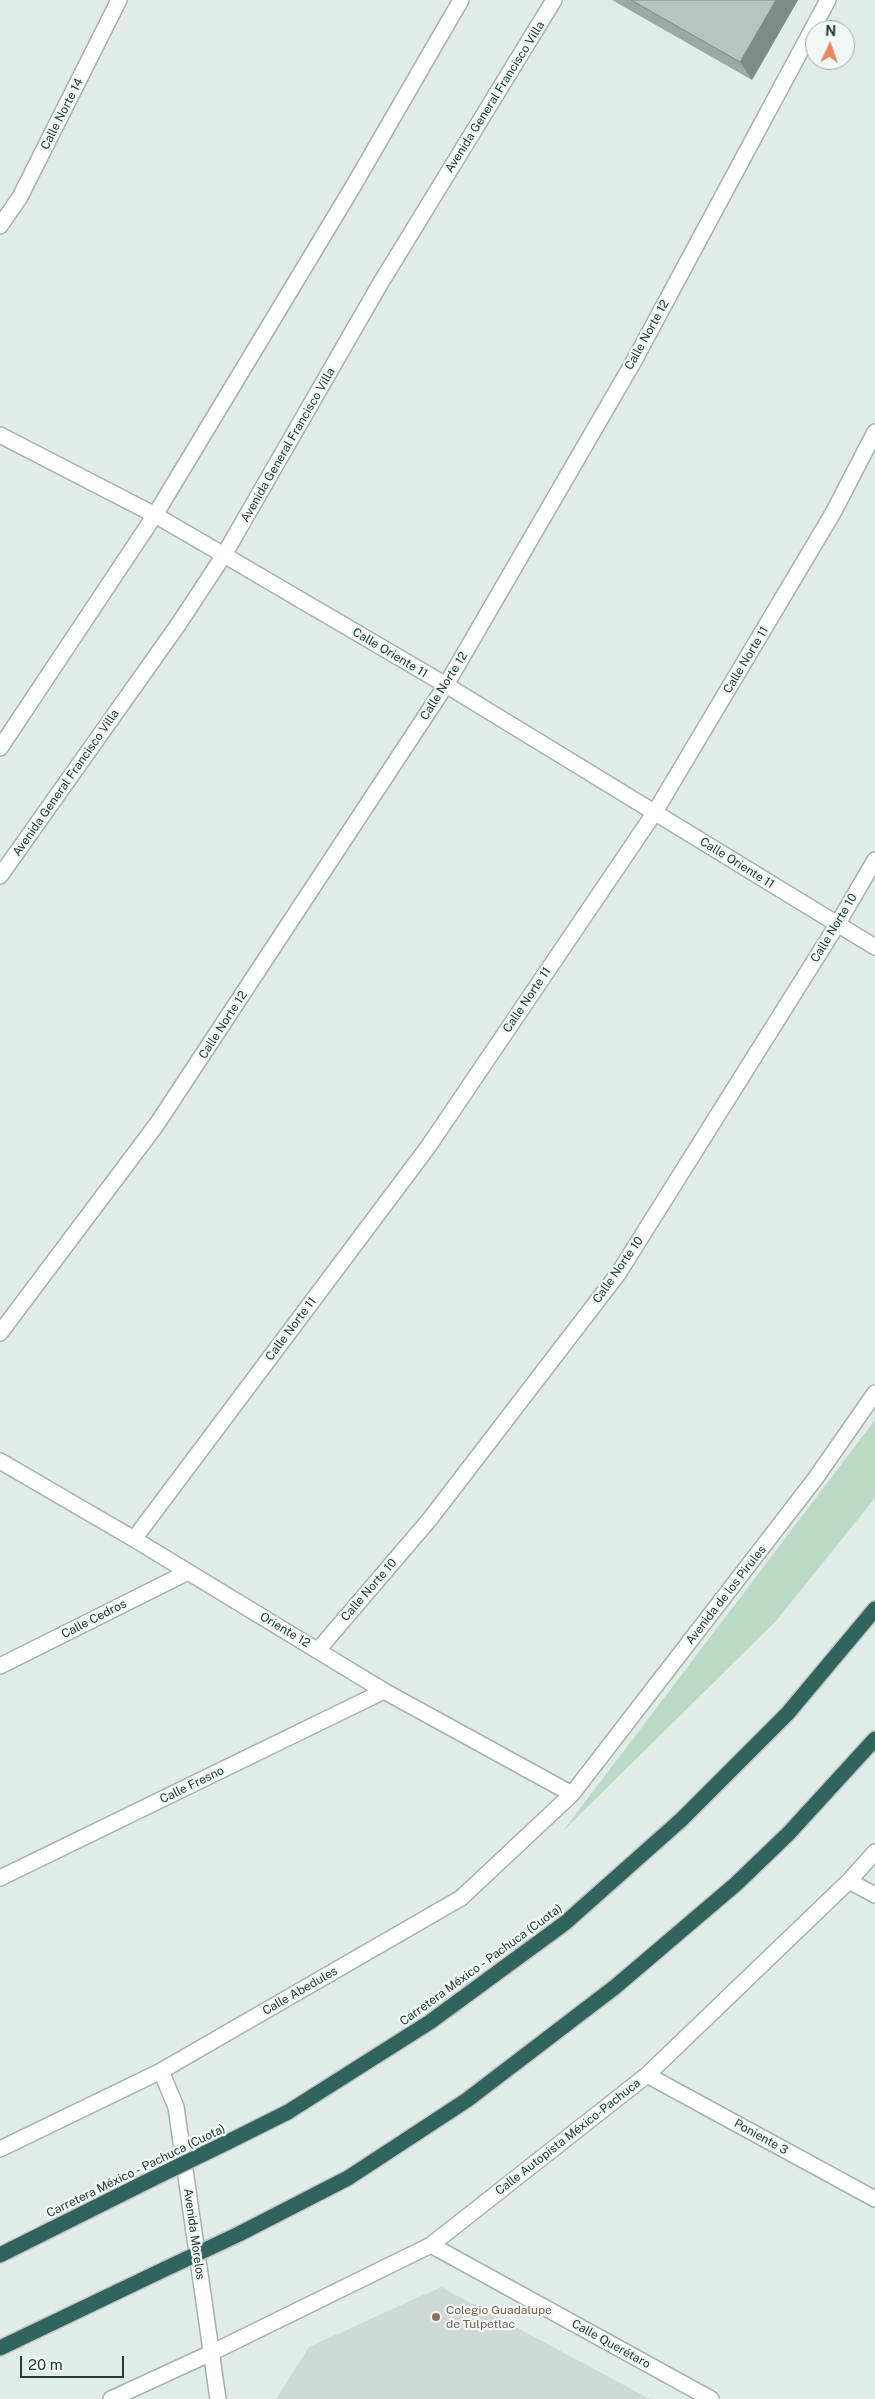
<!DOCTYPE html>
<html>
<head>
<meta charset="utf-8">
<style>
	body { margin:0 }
	#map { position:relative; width:875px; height:2399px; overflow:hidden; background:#e1ebe7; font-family:"Public Sans",sans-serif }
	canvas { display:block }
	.north { position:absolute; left:805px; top:20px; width:50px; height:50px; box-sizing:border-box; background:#f1f7f5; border:1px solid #9faba8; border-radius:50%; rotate:3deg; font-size:14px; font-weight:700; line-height:20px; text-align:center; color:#233a35 }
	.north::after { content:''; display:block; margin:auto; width:18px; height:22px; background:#e88862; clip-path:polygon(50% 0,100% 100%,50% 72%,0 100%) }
	.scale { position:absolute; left:20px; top:2356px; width:104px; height:22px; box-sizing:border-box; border:2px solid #233a35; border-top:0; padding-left:6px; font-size:15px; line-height:18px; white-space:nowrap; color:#233a35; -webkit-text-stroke:4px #f1f7f5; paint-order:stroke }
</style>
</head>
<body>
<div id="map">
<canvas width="875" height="2399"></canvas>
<div class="north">N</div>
<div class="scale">20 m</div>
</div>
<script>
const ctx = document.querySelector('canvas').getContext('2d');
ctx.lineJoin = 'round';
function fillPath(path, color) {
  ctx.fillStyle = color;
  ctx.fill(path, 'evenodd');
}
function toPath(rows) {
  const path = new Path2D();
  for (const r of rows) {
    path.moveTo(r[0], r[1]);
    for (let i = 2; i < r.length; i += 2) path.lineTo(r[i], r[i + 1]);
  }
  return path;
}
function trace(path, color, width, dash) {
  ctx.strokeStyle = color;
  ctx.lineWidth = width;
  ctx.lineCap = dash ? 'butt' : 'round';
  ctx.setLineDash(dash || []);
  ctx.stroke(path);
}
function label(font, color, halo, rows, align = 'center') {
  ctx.font = font + ' "Public Sans",sans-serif';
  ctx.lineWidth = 4.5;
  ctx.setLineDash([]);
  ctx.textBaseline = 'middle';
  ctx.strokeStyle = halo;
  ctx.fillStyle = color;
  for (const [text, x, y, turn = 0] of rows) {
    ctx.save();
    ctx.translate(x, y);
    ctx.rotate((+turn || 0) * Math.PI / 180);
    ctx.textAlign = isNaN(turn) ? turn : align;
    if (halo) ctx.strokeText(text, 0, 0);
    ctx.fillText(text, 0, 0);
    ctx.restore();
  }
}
const built = toPath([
	[441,2287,650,2399,276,2399,309,2347]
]);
const green = toPath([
	[875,1420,875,1498,776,1621,563,1831]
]);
const minor = toPath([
	[0,226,20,197,119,0],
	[0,435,155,515,224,555,446,685,875,947],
	[0,748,155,515,351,190,461,0],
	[0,876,178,625,224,555,380,284,554,0],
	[0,1333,157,1124,446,685,634,361,828,0],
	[0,1461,134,1539,384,1691,572,1794],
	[134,1539,428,1147,655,812,833,513,875,432],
	[318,1650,430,1519,618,1274,837,925,875,860],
	[0,1666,188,1572],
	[0,1878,384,1691],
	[849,1881,875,1895],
	[161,2071,176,2107,218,2399],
	[647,2075,875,2199],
	[0,2149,161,2071,461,1898,572,1794,815,1479,875,1393],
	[431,2245,711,2399],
	[111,2399,211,2353,431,2245,647,2075,849,1881,875,1852]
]);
const motorway = toPath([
	[228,2142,288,2112,430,2022,565,1923,681,1820,788,1713,875,1609],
	[239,2234,348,2178,467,2100,615,1987,736,1884,789,1833,875,1739],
	[0,2255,152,2179],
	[0,2348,165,2269]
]);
const motorwayBridge = toPath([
	[152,2179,228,2142],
	[165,2269,239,2234]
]);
const wall = toPath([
	[612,0,798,0,752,80]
]);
const shadedWall = toPath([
	[776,0,798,0,752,80,740,62]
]);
const building = toPath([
	[631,0,776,0,740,62,631,0]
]);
const markers = [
	[436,2317,5,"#8d6e63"]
];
const streetNames = [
	["Avenida General Francisco Villa",495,97,-58],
	["Calle Norte 14",62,114,-63],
	["Calle Norte 12",647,335,-61],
	["Avenida General Francisco Villa",288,445,-60],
	["Calle Oriente 11",390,653,31],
	["Calle Norte 11",746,660,-59],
	["Calle Norte 12",444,686,-58],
	["Avenida General Francisco Villa",66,783,-55],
	["Calle Oriente 11",737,863,32],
	["Calle Norte 10",834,928,-59],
	["Calle Norte 11",527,1000,-56],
	["Calle Norte 12",223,1025,-57],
	["Calle Norte 10",618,1270,-55],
	["Calle Norte 11",291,1329,-53],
	["Calle Norte 10",369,1590,-49],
	["Avenida de los Pirules",726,1595,-52],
	["Calle Cedros",94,1619,-27],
	["Oriente 12",285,1630,31],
	["Calle Fresno",192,1785,-26],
	["Carretera México - Pachuca (Cuota)",481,1965,-36],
	["Calle Abedules",300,1991,-30],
	["Calle Autopista México-Pachuca",568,2137,-38],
	["Poniente 3",761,2137,29],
	["Carretera México - Pachuca (Cuota)",136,2171,-26],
	["Avenida Morelos",194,2234,82],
	["Calle Querétaro",611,2344,29]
];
const educationNames = [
	["Colegio Guadalupe",446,2310],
	["de Tulpetlac",446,2324]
];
fillPath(built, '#cfdad6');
fillPath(green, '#bbdac5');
trace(minor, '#a4b2ae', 18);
trace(motorway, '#c1c8c6', 18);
trace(minor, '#fff', 15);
trace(motorway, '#31645c', 15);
trace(motorwayBridge, '#c1c8c6', 18, []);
trace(motorwayBridge, '#31645c', 15);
fillPath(wall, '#9da9a5');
fillPath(shadedWall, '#808a86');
fillPath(building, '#b7c5c0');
trace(building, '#808a86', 1);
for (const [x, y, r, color] of markers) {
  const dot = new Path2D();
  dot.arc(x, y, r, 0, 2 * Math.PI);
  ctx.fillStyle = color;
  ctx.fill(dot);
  trace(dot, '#f1f7f5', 2);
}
label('12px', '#233a35', '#f1f7f5', streetNames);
label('12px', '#785e54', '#f1f7f5', educationNames, 'left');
</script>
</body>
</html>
